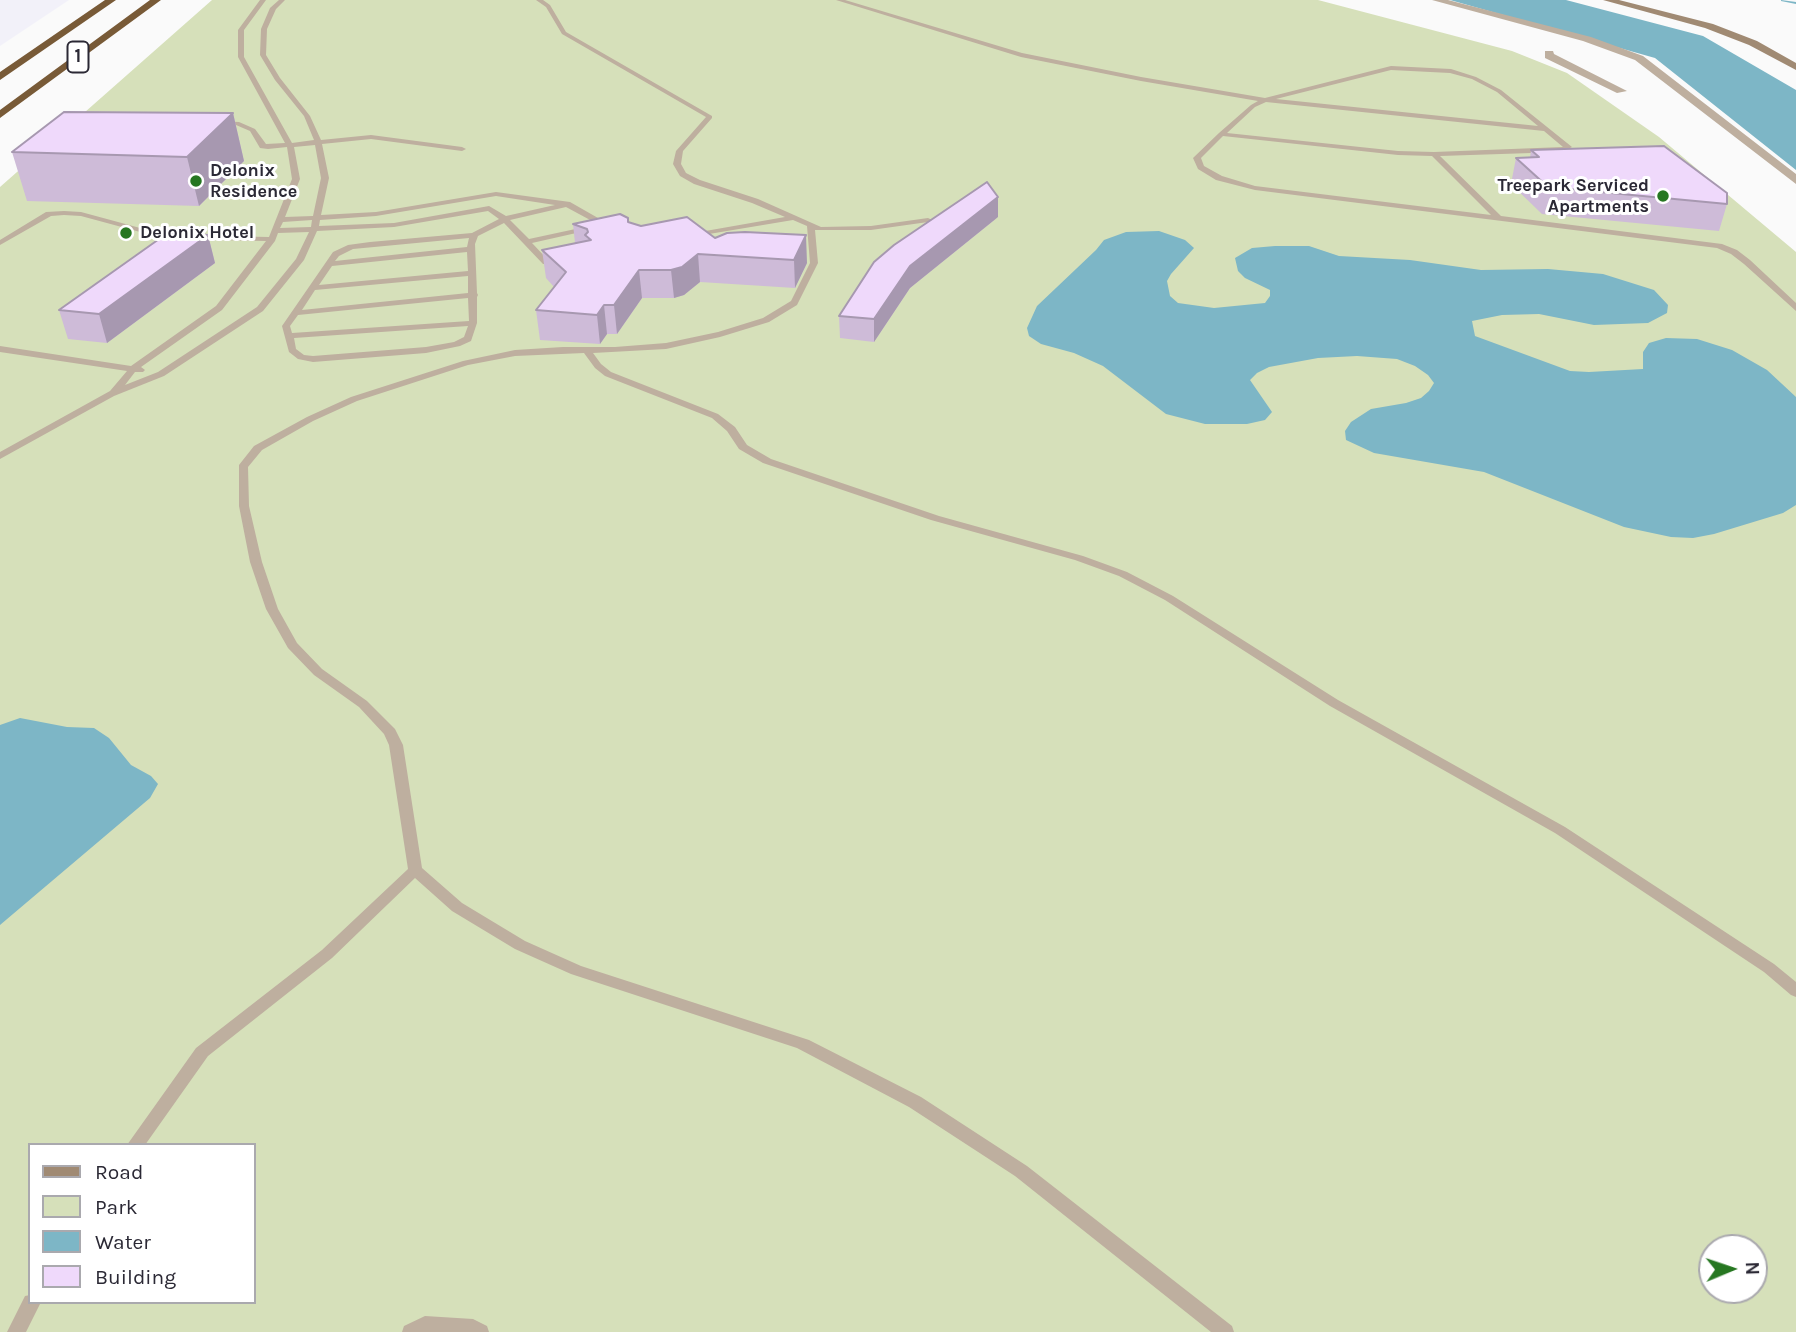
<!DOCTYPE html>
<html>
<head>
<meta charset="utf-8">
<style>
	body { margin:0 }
	#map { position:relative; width:1796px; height:1332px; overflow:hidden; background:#fafafa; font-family:Karla,sans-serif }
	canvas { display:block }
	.legend { position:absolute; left:28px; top:1143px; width:228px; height:161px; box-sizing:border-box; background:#fff; border:2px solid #aaa9ae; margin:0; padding:9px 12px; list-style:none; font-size:21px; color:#2b2935 }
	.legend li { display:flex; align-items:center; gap:14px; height:35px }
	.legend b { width:35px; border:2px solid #aaa9ae }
	.north { position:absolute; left:1698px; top:1234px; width:70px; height:70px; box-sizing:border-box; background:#fff; border:2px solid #aaa9ae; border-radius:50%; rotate:88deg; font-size:19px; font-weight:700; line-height:28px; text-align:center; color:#2b2935 }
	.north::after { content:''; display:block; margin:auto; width:24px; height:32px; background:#267721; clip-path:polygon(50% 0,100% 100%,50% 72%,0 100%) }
</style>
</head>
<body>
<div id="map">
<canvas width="1796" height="1332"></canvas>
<ul class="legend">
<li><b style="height:9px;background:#a08a73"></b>Road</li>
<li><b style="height:19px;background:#d6e0ba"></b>Park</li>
<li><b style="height:19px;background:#7db6c6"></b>Water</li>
<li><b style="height:19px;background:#efd9fb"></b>Building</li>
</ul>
<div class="north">N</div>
</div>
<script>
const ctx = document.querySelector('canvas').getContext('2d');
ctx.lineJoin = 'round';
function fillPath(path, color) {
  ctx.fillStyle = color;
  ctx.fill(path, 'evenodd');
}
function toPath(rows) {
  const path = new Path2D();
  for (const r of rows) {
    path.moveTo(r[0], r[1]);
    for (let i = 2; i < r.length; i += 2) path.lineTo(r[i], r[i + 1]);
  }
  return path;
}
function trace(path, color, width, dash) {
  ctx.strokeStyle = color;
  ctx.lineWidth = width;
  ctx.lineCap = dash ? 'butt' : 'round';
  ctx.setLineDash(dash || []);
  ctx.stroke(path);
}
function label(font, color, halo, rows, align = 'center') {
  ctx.font = font + ' Karla,sans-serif';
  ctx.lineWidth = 6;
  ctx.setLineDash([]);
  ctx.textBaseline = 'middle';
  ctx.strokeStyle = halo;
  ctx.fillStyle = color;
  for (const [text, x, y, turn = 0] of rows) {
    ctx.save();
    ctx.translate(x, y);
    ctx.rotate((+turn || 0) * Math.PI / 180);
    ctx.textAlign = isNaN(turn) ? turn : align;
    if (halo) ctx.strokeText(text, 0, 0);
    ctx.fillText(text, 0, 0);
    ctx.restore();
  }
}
const built = toPath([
	[0,0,69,0,0,46]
]);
const green = toPath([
	[212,0,1318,0,1512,51,1567,73,1659,137,1796,252,1796,1332,0,1332,0,187],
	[30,1145,254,1145,254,1302,30,1302],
	[1712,1248,1754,1248,1754,1290,1712,1290]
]);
const water = toPath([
	[1450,0,1566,0,1703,36,1796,90,1796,170,1655,58],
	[1159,231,1185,240,1194,248,1171,274,1167,281,1170,296,1178,303,1214,308,1265,303,1270,296,1270,290,1245,278,1238,271,1235,258,1252,248,1275,246,1309,246,1339,256,1410,260,1481,270,1548,269,1603,274,1654,290,1668,305,1667,313,1648,323,1594,325,1539,314,1502,315,1472,321,1475,336,1570,371,1589,372,1643,369,1643,352,1649,343,1666,338,1697,339,1732,350,1767,370,1796,397,1796,505,1783,513,1714,534,1693,538,1671,537,1624,527,1484,472,1374,453,1346,440,1345,431,1351,422,1371,409,1406,403,1421,398,1429,391,1434,383,1428,375,1415,366,1397,359,1357,356,1318,358,1269,367,1257,373,1250,380,1272,412,1265,420,1247,424,1205,424,1166,414,1103,366,1074,353,1041,344,1029,336,1027,328,1037,306,1096,250,1104,240,1126,232],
	[20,718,67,727,94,728,109,738,131,765,151,776,158,784,150,798,0,925,0,725]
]);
const stream = toPath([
	[1781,0,1796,2,1796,4,1781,1,1781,0]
]);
const service = toPath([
	[260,0,266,0,244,30,244,57,292,143,314,140,304,116,275,80,260,55,261,29,270,8,279,0,285,0,276,9,267,29,266,55,280,78,310,116,321,140,371,135,462,147,466,149,462,151,371,139,322,144,329,178,321,215,376,212,496,192,570,202,612,226,605,228,566,207,510,220,529,239,594,225,594,229,532,243,548,260,558,260,562,262,558,264,543,264,504,223,478,236,475,244,477,293,478,295,477,297,477,323,471,341,460,346,426,353,313,362,298,359,289,352,282,326,333,252,348,245,370,242,472,233,499,219,488,211,394,227,317,231,304,260,263,311,164,376,114,396,0,459,0,452,110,391,127,371,0,352,0,346,131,366,216,306,266,241,166,239,81,216,64,215,51,216,0,245,0,240,46,212,64,211,81,212,166,235,269,237,292,179,287,147,268,149,260,148,250,131,236,125,219,125,216,123,219,121,239,122,255,129,266,144,285,143,238,57,238,30,260,0],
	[315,145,321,178,313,216,285,217,300,179,294,147,315,145],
	[496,196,555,205,506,216,489,206,394,223,319,226,320,220,376,216,496,196],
	[312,220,311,227,280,228,283,222,312,220],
	[309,232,296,259,257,307,158,372,125,385,135,372,143,372,145,370,141,367,222,310,275,241,278,233,309,232],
	[469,238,467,247,335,261,339,256,353,249,469,238],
	[467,252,468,271,319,285,332,266,467,252],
	[468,276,468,293,302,310,315,290,468,276],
	[468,298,469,321,292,333,290,326,298,315,468,298],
	[468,326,464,337,454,342,426,347,313,356,304,355,296,349,294,338,468,326],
	[536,0,543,0,550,5,566,32,712,116,712,118,683,151,681,164,686,173,700,180,758,199,821,227,871,226,928,218,932,220,928,222,871,230,815,230,818,263,797,305,769,322,720,337,666,349,593,353,601,364,611,372,718,414,735,427,747,445,771,459,939,516,1083,556,1127,572,1173,596,1338,700,1565,827,1774,964,1796,982,1796,997,1791,995,1764,972,1555,833,1330,706,1165,600,1119,576,1075,560,931,520,763,463,739,449,727,431,712,418,605,376,595,368,584,353,515,356,468,365,357,401,313,421,262,450,248,467,249,506,262,562,278,609,297,643,322,669,367,701,395,729,403,745,422,868,462,903,525,941,581,966,809,1040,921,1097,1027,1166,1232,1326,1234,1332,1211,1332,1015,1176,909,1107,797,1048,571,974,515,949,452,911,415,878,332,958,208,1056,145,1145,127,1145,196,1048,322,950,408,869,389,745,384,734,359,707,314,675,288,648,266,609,250,562,239,506,239,465,254,446,307,417,351,397,463,361,515,350,563,347,615,347,666,343,718,332,763,318,791,301,810,263,807,226,793,220,691,237,691,233,694,233,785,217,752,203,694,184,680,176,673,164,676,151,706,117,562,34,546,7,536,0],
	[836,0,845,0,1022,53,1141,77,1265,98,1391,66,1451,69,1476,77,1501,90,1572,147,1562,152,1440,156,1501,216,1722,244,1737,250,1750,260,1796,303,1796,311,1744,264,1731,254,1717,248,1255,190,1216,180,1198,169,1193,158,1219,133,1251,105,1258,101,1141,81,1021,57,836,0],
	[1391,70,1450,73,1472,79,1497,92,1538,126,1276,99,1391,70],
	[1266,102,1544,131,1563,147,1434,152,1398,151,1227,133,1255,107,1266,102],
	[1223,136,1398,155,1432,156,1491,215,1255,186,1222,176,1204,166,1201,158,1223,136],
	[30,1295,30,1302,41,1302,26,1332,7,1332,25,1296,30,1295],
	[425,1316,473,1319,487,1326,489,1332,402,1332,404,1326,425,1316]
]);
const minor = toPath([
	[1432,0,1448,0,1591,37,1643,56,1796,174,1796,184,1635,60,1583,41,1432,0],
	[1545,51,1553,51,1554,54,1627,91,1617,93,1545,58,1545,51]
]);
const secondary = toPath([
	[1603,0,1619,0,1713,24,1757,41,1796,63,1796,70,1749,45,1705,28,1603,0]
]);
const motorway = toPath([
	[105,0,116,0,0,80,0,72,105,0],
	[150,0,161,0,0,118,0,110,150,0]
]);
const wall = toPath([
	[233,113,244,161,199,206,27,201,12,152],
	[1531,150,1727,204,1719,231,1542,214,1511,184,1516,158,1530,158],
	[998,217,910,288,874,342,840,338,839,316],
	[628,222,641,226,715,238,807,263,795,288,700,282,684,295,674,298,642,298,617,334,607,334,600,344,540,340,536,310,554,287,546,278,542,250,575,243,573,224],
	[208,235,215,263,107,343,68,339,59,310]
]);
const shadedWall = toPath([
	[233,113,244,161,199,206,187,157],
	[998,197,998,217,910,288,874,342,874,319,910,266],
	[208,235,215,263,107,343,99,314],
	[806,235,807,263,795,288,794,260],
	[698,254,700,282,684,295,674,298,671,270],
	[639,270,642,298,617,334,614,305],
	[604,305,607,334,600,344,597,315]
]);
const building = toPath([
	[64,112,233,113,187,157,12,152,64,112],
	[1664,146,1727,193,1727,204,1548,187,1516,158,1539,157,1531,150,1664,146],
	[987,182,998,197,910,266,874,319,839,316,874,262,894,245,987,182],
	[620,214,628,218,628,222,641,226,687,217,715,238,727,233,745,232,806,235,794,260,698,254,682,267,671,270,639,270,614,305,604,305,597,315,536,310,566,272,542,250,591,240,585,235,588,232,587,229,573,224,620,214],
	[169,232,208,235,99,314,59,310,169,232]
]);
const markers = [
	[196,181,7,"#267721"],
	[1663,196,7,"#267721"],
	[126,233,7,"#267721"]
];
const farPoinames = [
	["Delonix",210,171],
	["Residence",210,192],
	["Treepark Serviced",1649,186,"right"],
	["Apartments",1649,207,"right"],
	["Delonix Hotel",140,233]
];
const shields = [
	[78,57,21]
];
const shieldNames = [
	["1",78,57]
];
fillPath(built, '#f2f1f9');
fillPath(green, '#d6e0ba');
fillPath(water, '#7db6c6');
fillPath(stream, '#7db6c6');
fillPath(service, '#beaf9f');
fillPath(minor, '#beaf9f');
fillPath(secondary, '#a08a73');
fillPath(motorway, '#785a37');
fillPath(wall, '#cebbd8');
fillPath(shadedWall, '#a798b0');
fillPath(building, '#efd9fb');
trace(building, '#a798b0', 2);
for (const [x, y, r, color] of markers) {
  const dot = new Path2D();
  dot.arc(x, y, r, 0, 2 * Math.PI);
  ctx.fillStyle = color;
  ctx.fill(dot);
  trace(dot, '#fff', 2.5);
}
label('bold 18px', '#2b2935', '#fff', farPoinames, 'left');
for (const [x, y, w] of shields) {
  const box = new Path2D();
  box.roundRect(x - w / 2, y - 15.5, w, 31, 5);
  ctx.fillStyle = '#fff';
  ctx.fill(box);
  trace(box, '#2b2935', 2);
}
label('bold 19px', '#2b2935', null, shieldNames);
</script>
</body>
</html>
